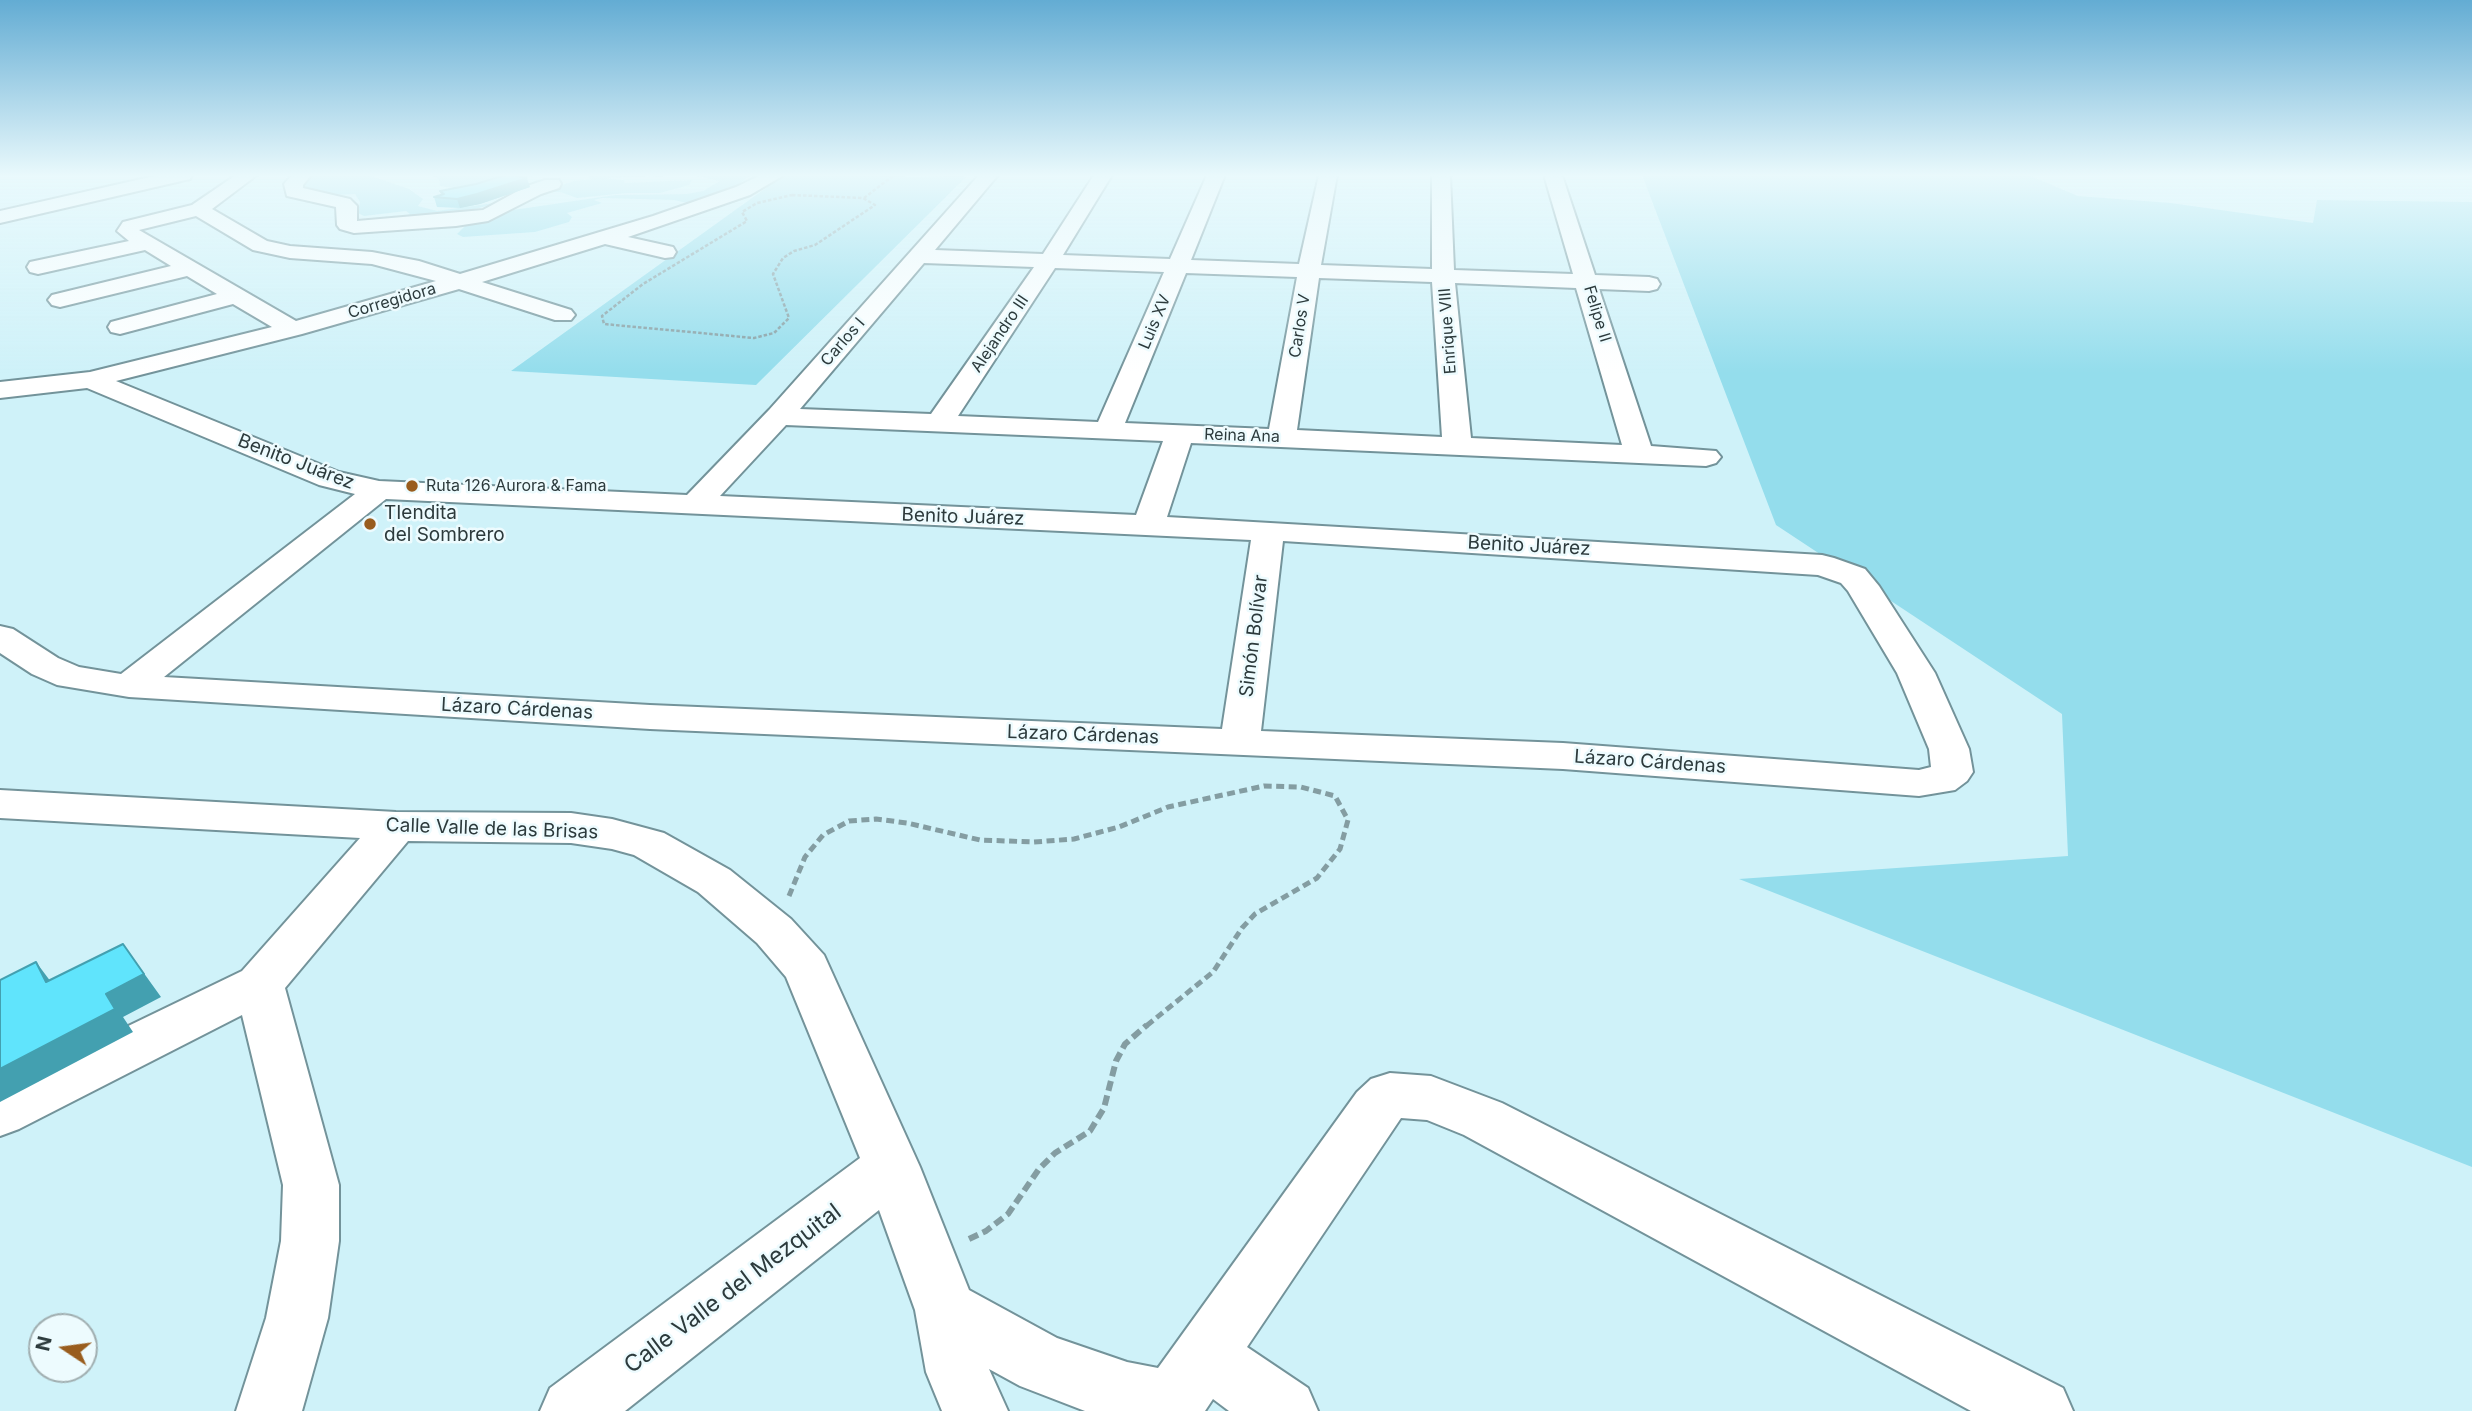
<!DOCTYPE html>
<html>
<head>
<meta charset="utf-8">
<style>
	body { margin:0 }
	#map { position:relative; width:2472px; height:1411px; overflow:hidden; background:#cff2f9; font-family:Inter,sans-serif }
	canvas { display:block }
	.north { position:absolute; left:28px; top:1313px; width:70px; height:70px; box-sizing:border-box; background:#edfbfe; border:2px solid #a0aeb0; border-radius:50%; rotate:283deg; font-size:19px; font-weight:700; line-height:28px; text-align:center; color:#2c3a3c }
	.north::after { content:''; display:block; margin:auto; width:24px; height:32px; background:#995d1e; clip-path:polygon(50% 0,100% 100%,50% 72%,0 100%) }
</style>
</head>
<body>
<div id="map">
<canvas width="2472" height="1411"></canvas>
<div class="north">N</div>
</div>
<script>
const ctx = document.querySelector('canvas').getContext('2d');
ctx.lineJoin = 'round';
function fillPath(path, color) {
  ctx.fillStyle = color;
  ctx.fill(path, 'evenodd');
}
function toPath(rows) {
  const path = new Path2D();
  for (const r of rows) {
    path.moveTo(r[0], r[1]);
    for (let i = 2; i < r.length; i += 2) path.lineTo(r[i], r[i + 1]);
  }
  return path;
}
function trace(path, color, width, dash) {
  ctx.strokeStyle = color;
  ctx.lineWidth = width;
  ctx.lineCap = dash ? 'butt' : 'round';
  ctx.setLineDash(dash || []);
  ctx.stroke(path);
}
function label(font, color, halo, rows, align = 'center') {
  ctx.font = font + ' Inter,sans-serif';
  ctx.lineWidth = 5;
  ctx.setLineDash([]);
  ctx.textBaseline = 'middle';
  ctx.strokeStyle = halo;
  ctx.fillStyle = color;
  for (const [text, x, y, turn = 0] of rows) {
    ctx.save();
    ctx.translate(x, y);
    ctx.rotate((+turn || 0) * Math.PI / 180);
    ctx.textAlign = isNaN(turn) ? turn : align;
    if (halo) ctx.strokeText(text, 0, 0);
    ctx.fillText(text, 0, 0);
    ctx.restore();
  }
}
const green = toPath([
	[312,175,368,175,409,189,423,199,418,206,437,211,501,202,468,211,408,218,402,217,410,214,406,211,364,216,358,213,360,202,355,194,330,195,304,187],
	[431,175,441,176,539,175,453,188,440,186,439,179],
	[591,175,751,175,731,190,691,204,674,200,602,198,594,200,602,203,567,213,572,217,569,222,535,232,463,237,457,234,468,223,492,219,513,210,615,195,686,194,703,191,720,181,693,175,606,178,624,180,625,183,692,180,689,185,660,193,627,193,577,198,560,192,538,193,574,181,592,179,589,178],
	[784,175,966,177,756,385,511,371],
	[1642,175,2028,175,2078,196,2171,203,2313,223,2317,200,2472,202,2472,1167,1739,879,2068,856,2062,714,1776,525]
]);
const pathFar2 = toPath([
	[792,195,863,198,875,205,815,245,794,251,783,258,773,274,789,318,774,333,754,338,604,324,602,316,643,284,747,221,742,212,757,203,792,195],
	[864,198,894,175]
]);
const pathFar1 = toPath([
	[789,896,805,857,823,835,849,821,876,819,907,823,980,840,1034,842,1074,839,1119,827,1168,807,1264,786,1301,787,1335,796,1348,820,1340,849,1317,878,1255,914,1242,928,1213,972,1145,1027]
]);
const path = toPath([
	[969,1239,986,1231,1008,1214,1039,1169,1055,1153,1090,1131,1104,1108,1116,1061,1125,1044,1147,1025]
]);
const minor = toPath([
	[159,175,192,175,190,179,0,223,0,211,159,175],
	[236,175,257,175,212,209,267,241,290,246,372,252,419,261,460,274,653,216,736,187,761,175,784,175,750,195,628,237,673,247,676,252,673,257,665,258,605,244,482,282,571,310,575,315,571,320,555,320,459,289,302,334,116,381,339,472,379,481,687,495,769,410,979,175,998,175,935,250,1043,254,1094,175,1112,175,1063,255,1170,259,1207,175,1225,175,1191,260,1299,264,1319,175,1337,175,1321,265,1432,269,1432,175,1450,175,1454,270,1573,274,1544,175,1562,175,1595,275,1649,277,1657,279,1660,284,1657,289,1649,291,1599,289,1651,446,1716,451,1721,457,1716,463,1706,466,1191,443,1167,517,1822,555,1834,558,1865,569,1879,586,1935,673,1969,749,1973,772,1967,781,1955,790,1919,796,1563,769,650,729,129,697,57,685,32,674,0,653,0,626,13,629,58,658,79,667,121,674,355,494,319,485,87,388,0,398,0,382,90,372,272,327,233,304,120,334,111,332,108,327,111,322,217,294,187,276,60,307,52,305,48,300,52,295,171,266,145,250,38,274,30,272,27,267,30,262,129,241,117,231,123,222,192,205,236,175],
	[196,216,253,250,290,258,372,264,436,281,296,321,139,230,196,216],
	[924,263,1034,267,931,414,800,409,924,263],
	[1055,268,1164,272,1098,422,958,416,1055,268],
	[1186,273,1297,277,1269,429,1125,423,1186,273],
	[1319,278,1432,282,1442,437,1297,430,1319,278],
	[1455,283,1576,288,1622,445,1471,438,1455,283],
	[786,425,1163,441,1136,515,720,496,786,425],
	[386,499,1251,540,1222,729,650,705,164,677,386,499],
	[1283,541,1818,575,1841,583,1848,591,1897,673,1929,749,1931,767,1919,770,1563,743,1261,731,1283,541],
	[292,175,311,175,303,185,303,188,350,199,357,206,357,221,483,210,527,186,545,180,559,180,561,184,559,188,541,194,488,221,456,226,354,233,340,229,337,225,336,207,287,196,284,184,292,175],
	[0,790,396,812,571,813,612,819,664,833,730,870,791,919,824,955,920,1167,969,1290,1057,1338,1127,1362,1158,1368,1357,1092,1371,1079,1390,1073,1431,1076,1502,1103,2063,1388,2073,1411,1971,1411,1464,1135,1427,1120,1401,1118,1247,1347,1308,1388,1318,1411,1229,1411,1213,1399,1205,1411,1085,1411,1020,1386,989,1369,1008,1411,942,1411,926,1372,915,1310,879,1210,625,1411,540,1411,550,1388,860,1158,786,977,757,943,698,892,634,855,612,849,571,843,408,841,285,988,339,1185,339,1241,328,1318,302,1411,236,1411,266,1318,281,1241,283,1185,242,1015,19,1129,0,1136,0,1088,242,971,360,838,0,818,0,790]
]);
const wall = toPath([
	[521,177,530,187,480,204,460,208,437,207,434,197,441,195,440,191]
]);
const shadedWall = toPath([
	[517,175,520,175,522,180,527,178,530,187,480,204,460,208,457,199],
	[123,944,161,997,123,1017,133,1032,0,1102,0,1069,106,994],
	[36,962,54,986,46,982]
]);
const building = toPath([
	[505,175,517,175,516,176,527,178,477,194,457,199,434,197,444,194,440,191,476,184,505,175],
	[123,944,144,974,106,994,115,1009,0,1069,0,980,36,962,46,982,123,944]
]);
const markers = [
	[412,486,7,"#995d1e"],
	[370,524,7,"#995d1e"]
];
const farStreetnames = [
	["Corregidora",392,301,-16],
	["Felipe II",1597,314,73],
	["Luis XV",1155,322,-67],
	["Carlos V",1300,326,-81],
	["Enrique VIII",1448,331,-94],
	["Alejandro III",1000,334,-56],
	["Carlos I",843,342,-49],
	["Reina Ana",1242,436,2]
];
const farPoinames = [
	["Ruta 126 Aurora & Fama",426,486]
];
const streetNames = [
	["Benito Juárez",296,462,21],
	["Benito Juárez",963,517,2],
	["Benito Juárez",1529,546,3],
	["Simón Bolívar",1254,636,-83],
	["Lázaro Cárdenas",517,709,3],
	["Lázaro Cárdenas",1083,735,2],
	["Lázaro Cárdenas",1650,762,4],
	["Calle Valle de las Brisas",492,829,2]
];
const poiNames = [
	["TIendita",384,513],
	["del Sombrero",384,535]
];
const nearStreetnames = [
	["Calle Valle del Mezquital",733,1289,-37]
];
fillPath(green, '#94ddec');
trace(minor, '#73939a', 4);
trace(pathFar2, '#849da2', 2.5, [3.5, 2]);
trace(pathFar1, '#849da2', 5, [8, 4.5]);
trace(path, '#849da2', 6, [10, 5]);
fillPath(minor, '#fff');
fillPath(wall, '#53c4d9');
fillPath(shadedWall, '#43a0b0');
fillPath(building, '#60e4fc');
trace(building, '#43a0b0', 2);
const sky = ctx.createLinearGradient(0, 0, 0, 373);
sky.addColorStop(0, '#63acd3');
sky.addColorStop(0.47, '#e9f9fc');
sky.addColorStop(1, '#e9f9fc00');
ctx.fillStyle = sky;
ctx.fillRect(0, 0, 2472, 373);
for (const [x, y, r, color] of markers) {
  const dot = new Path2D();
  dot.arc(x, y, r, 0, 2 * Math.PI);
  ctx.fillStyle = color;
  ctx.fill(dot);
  trace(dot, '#edfbfe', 2.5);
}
label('16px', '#2c3a3c', '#edfbfe', farStreetnames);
label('16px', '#2c3a3c', '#edfbfe', farPoinames, 'left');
label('19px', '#2c3a3c', '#edfbfe', streetNames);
label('19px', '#2c3a3c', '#edfbfe', poiNames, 'left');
label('23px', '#2c3a3c', '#edfbfe', nearStreetnames);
</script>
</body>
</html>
